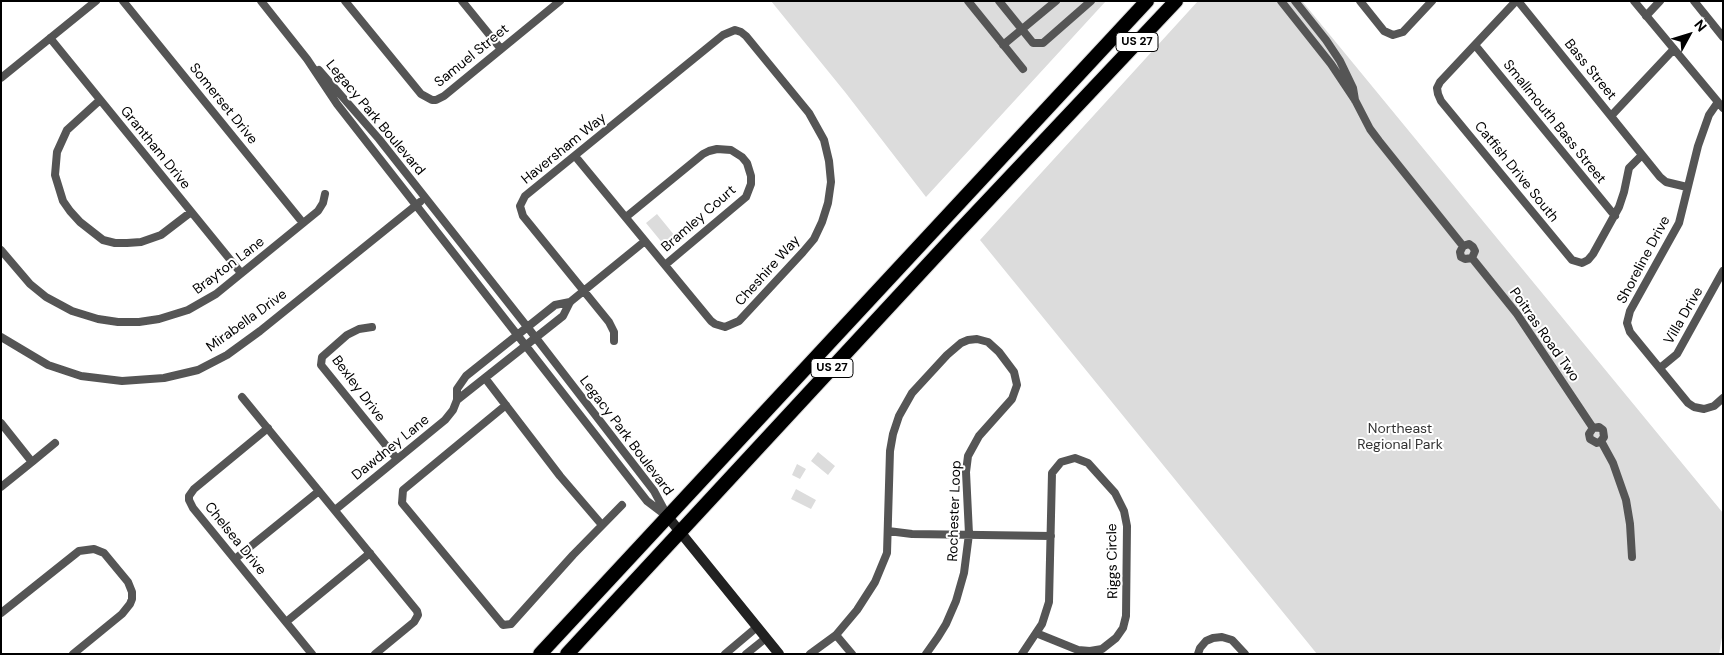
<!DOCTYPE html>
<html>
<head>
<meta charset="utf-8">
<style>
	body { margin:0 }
	#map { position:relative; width:1724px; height:655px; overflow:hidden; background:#fff; font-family:"DM Sans",sans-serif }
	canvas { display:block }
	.frame { position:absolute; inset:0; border:2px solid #000; pointer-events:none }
	.north { position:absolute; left:1664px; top:10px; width:50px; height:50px; -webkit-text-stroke:4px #fff; paint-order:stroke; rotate:51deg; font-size:14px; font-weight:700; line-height:20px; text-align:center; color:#000 }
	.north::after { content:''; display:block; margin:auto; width:18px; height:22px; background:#000; clip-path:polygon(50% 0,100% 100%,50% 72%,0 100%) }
</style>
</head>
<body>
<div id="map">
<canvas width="1724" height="655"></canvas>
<div class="frame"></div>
<div class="north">N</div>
</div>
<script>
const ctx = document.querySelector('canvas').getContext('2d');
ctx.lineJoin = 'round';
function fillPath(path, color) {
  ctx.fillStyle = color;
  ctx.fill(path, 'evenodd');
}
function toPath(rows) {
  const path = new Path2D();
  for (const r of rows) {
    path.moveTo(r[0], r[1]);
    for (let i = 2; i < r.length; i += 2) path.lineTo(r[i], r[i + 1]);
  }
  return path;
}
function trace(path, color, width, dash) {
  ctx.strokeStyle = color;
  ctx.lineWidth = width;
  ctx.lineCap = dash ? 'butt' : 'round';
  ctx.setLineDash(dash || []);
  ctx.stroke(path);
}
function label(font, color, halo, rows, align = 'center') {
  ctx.font = font + ' "DM Sans",sans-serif';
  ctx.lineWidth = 4;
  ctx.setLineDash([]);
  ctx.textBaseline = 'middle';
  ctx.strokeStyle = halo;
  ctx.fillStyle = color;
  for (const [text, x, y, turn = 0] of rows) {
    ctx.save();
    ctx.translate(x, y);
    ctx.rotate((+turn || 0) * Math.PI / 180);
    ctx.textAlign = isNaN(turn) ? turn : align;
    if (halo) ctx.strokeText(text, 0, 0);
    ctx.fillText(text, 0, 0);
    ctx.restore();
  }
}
const green = toPath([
	[771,1,1106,1,926,197,845,92],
	[1198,1,1302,1,1723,513,1723,632,1719,654,1317,654,980,240],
	[657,214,675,236,664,245,646,223],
	[818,452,835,466,828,475,811,461],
	[797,464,806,469,800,479,792,475],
	[796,489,816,500,811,509,791,499]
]);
const street = toPath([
	[123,1,303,223],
	[261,1,307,59,337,104,647,501,668,517],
	[345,1,421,94,432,100,436,100,444,96,560,1],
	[462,1,501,49],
	[968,1,1023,69],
	[999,1,1033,43,1043,43,1091,1],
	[1281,1,1331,64,1355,100,1370,129,1379,141,1463,246],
	[1295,1,1326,40,1340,61,1353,88,1355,100],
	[1360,1,1384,31,1393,35,1403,32,1432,1],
	[1516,1,1440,82,1437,88,1438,94,1441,101,1572,260,1582,263,1588,260,1593,254,1619,207,1624,192,1629,168,1642,155],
	[1518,1,1660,177,1666,182,1687,187],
	[1634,1,1723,108],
	[1694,1,1723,37],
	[1646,16,1660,1],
	[50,38,241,273],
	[1003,45,1056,1],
	[1475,45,1615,216],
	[319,70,379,139,536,338,654,491,667,515],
	[1,78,96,1],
	[100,100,67,130,57,152,55,175,63,201,70,211,80,222,103,240,115,243,127,243,141,242,161,235,191,212],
	[1718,102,1709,115,1698,146,1679,223,1630,311,1627,323,1630,332,1688,403,1694,407,1704,409,1714,406,1723,398],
	[1611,116,1674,49],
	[575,156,711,321,715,324,725,327,739,321,803,252,814,239,822,222,828,203,831,182,829,161,824,140,809,113,746,36,741,32,735,30,723,35,525,196,520,206,523,216,609,322,614,332,614,341],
	[626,217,703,154,709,151,717,149,731,150,742,157,747,163,751,176,751,184,746,197,665,265],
	[1463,246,1460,252,1461,257,1465,259,1472,258],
	[1463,246,1469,244,1473,247,1475,251,1472,258],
	[1,250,30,284,46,297,72,311,98,319,118,322,139,322,159,319,188,310,216,294,318,211,323,203,325,194],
	[1472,258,1517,314,1593,428],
	[372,327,359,329,347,335,322,357,321,365,397,459],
	[1,337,48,365,81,376,122,381,164,378,198,370,227,355,260,331,420,202],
	[1660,368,1677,354,1723,271],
	[485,378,560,476,602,525],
	[242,397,417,611,418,615,414,622,375,654],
	[457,400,563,316,570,302,645,241],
	[506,405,403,490,402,503,503,625,511,624,573,555,622,505],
	[1,423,32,462,1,487],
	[268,428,194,489,189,496,189,500,193,508,312,654],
	[1593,428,1589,434,1590,439,1597,443,1601,441],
	[1593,428,1599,427,1603,430,1604,437,1601,441],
	[1601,441,1613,463,1626,500,1630,524,1632,557],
	[32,462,55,443],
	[335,510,445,420,453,410,457,400,457,389,466,376,555,305,570,302],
	[888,531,912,534,1051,536],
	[235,559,319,491],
	[1,613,79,551,94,549,104,553,128,582,132,592,132,599,130,604,122,614,73,654],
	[286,622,370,553],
	[836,635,852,654],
	[725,654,757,627],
	[746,654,766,638],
	[810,654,836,635,857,610,875,582,887,553,890,451,893,434,899,416,912,393,947,355,961,343,968,340,977,339,988,342,999,352,1014,372,1017,385,1012,399,979,436,968,456,966,472,969,534,964,573,956,601,946,624,938,637,926,654],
	[1022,654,1042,624,1049,602,1052,473,1061,462,1075,458,1088,463,1115,493,1124,511,1127,526,1126,616,1123,628,1116,638,1102,649,1090,651,1078,650,1036,633],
	[1198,654,1200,648,1206,641,1213,638,1222,637,1232,640,1245,654]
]);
const secondary = toPath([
	[668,517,779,654]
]);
const highway = toPath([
	[540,654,1147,1],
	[567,654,958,232,1176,1]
]);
const shields = [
	[1137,42,42],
	[832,368,42]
];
const shieldNames = [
	["US 27",1137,42],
	["US 27",832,368]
];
const streetNames = [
	["Samuel Street",472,56,-39],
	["Bass Street",1590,70,51],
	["Somerset Drive",223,104,51],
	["Legacy Park Boulevard",375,118,50],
	["Smallmouth Bass Street",1554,122,51],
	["Grantham Drive",155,148,51],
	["Haversham Way",564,149,-39],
	["Catfish Drive South",1516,172,51],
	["Bramley Court",699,219,-41],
	["Shoreline Drive",1644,260,-62],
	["Brayton Lane",229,266,-37],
	["Cheshire Way",768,271,-48],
	["Villa Drive",1684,316,-60],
	["Mirabella Drive",247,321,-36],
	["Poitras Road Two",1544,335,55],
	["Bexley Drive",358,389,53],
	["Legacy Park Boulevard",626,436,53],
	["Dawdney Lane",391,448,-39],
	["Rochester Loop",955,511,-88],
	["Chelsea Drive",235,539,51],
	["Riggs Circle",1113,561,-91]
];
const parkNames = [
	["Northeast",1400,429],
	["Regional Park",1400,445]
];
fillPath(green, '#dcdcdc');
trace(highway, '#dbdbdb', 16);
trace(street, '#555', 8);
trace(secondary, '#222', 10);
trace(highway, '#000', 14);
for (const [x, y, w] of shields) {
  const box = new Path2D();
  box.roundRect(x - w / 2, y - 9.5, w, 19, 4);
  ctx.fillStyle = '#fff';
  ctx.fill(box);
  trace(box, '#000', 1);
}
label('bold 12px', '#000', null, shieldNames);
label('14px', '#000', '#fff', streetNames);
label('14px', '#333', '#fff', parkNames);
</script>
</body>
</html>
